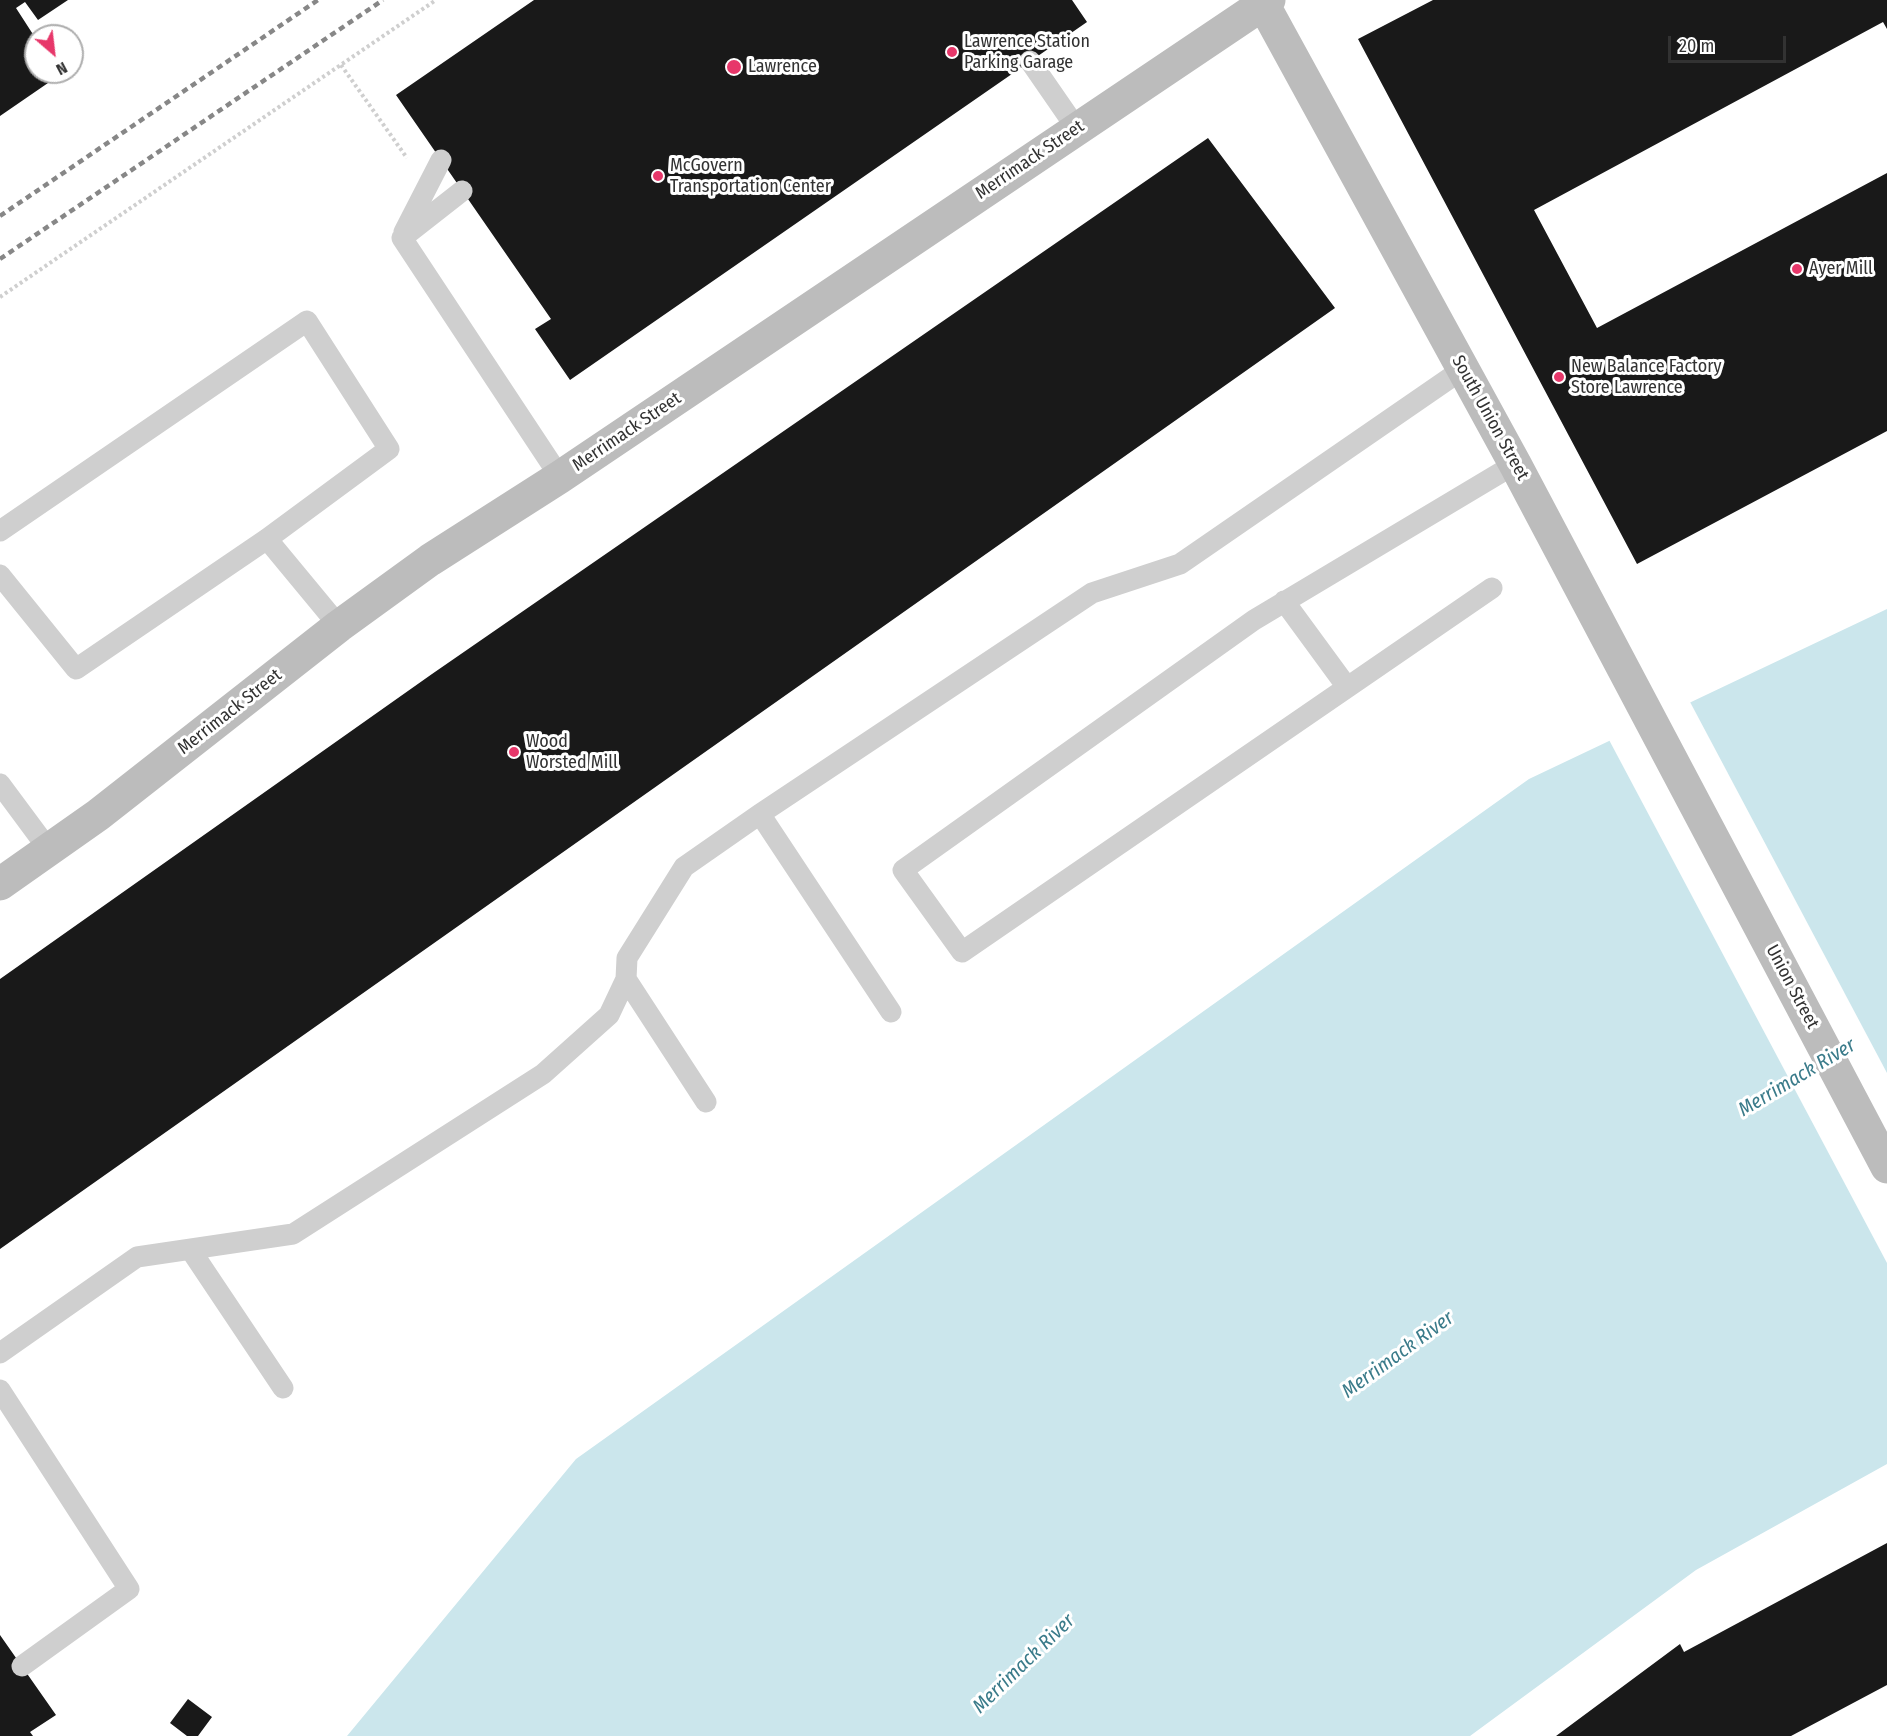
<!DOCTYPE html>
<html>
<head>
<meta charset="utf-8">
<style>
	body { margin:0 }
	#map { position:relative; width:1887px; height:1736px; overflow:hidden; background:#fff; font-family:"Fira Sans Condensed",sans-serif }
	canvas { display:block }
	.north { position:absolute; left:24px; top:24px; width:60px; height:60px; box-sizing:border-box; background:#fff; border:2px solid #adadad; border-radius:50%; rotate:152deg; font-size:16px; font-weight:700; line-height:24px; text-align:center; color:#323232 }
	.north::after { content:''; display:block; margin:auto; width:21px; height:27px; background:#e7376a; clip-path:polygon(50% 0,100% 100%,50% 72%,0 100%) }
	.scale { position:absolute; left:1668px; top:36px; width:118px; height:27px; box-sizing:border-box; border:3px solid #323232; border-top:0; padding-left:8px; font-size:18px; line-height:21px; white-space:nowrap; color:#323232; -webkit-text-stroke:4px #fff; paint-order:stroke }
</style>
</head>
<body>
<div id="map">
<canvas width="1887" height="1736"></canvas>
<div class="north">N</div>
<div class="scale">20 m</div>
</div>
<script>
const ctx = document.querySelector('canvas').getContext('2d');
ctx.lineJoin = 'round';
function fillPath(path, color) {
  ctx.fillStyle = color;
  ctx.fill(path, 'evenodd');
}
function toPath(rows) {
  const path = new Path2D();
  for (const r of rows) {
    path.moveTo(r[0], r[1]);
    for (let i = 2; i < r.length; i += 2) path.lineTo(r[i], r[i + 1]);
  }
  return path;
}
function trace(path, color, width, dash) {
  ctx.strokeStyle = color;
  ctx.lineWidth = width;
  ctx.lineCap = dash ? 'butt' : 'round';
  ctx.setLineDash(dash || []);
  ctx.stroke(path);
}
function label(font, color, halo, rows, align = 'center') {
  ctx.font = font + ' "Fira Sans Condensed",sans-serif';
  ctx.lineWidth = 6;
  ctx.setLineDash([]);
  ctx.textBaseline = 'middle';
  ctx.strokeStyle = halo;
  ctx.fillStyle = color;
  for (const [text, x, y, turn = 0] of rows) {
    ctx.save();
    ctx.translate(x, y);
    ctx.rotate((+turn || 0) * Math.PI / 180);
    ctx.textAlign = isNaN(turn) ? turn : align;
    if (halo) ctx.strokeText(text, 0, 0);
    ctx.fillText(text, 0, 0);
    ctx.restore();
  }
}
const water = toPath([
	[1887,609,1887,1464,1696,1570,1470,1736,347,1736,576,1459,1529,779]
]);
const pier = toPath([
	[1689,700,1887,1073,1887,1263,1608,738]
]);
const building = toPath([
	[0,0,68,0,38,20,25,2,16,8,36,39,36,72,64,72,0,116],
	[534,0,1072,0,1087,22,570,380,535,329,551,319,396,95],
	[1433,0,1887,0,1887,29,1883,22,1534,210,1597,328,1887,173,1887,431,1637,564,1358,39],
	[1208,138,1335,308,0,1249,0,979,432,674],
	[1887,1543,1887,1685,1791,1736,1556,1736,1680,1644,1684,1652],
	[0,1635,56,1715,30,1732,33,1736,0,1736],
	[188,1699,212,1717,198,1736,187,1736,170,1723]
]);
const path = toPath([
	[341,65,407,158],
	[0,297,436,0]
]);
const lane = toPath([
	[1030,61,1077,129],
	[462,191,402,238,560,477],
	[404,232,441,160],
	[0,531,307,321,389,449,267,539,76,669,0,575],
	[267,539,339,626],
	[1492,588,962,952,903,870,1254,620,1515,464],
	[1284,601,1347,687],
	[0,784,49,850],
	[760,814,891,1012],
	[626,979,706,1102],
	[190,1249,283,1388],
	[0,1353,137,1257,293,1234,543,1074,609,1015,626,979,627,958,684,867,760,814,1092,593,1180,564,1463,369],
	[0,1390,129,1589,22,1666]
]);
const secondary = toPath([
	[1261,0,1515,464,1887,1167],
	[0,884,98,815,339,626,430,560,560,477,1269,0]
]);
const rail = toPath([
	[0,216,318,0],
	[0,259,383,0]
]);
const markers = [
	[952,52,6,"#e7376a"],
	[734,67,8,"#e7376a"],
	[658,176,6,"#e7376a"],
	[1797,269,6,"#e7376a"],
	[1559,377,6,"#e7376a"],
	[514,752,6,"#e7376a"]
];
const poiNames = [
	["Lawrence Station",964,42],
	["Parking Garage",964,63],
	["Lawrence",748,67],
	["McGovern",670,166],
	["Transportation Center",670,187],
	["Ayer Mill",1809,269],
	["New Balance Factory",1571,367],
	["Store Lawrence",1571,388],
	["Wood",526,742],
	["Worsted Mill",526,763]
];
const streetNames = [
	["Merrimack Street",1030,160,-34],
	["South Union Street",1490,418,61],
	["Merrimack Street",627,432,-34],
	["Merrimack Street",230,712,-38],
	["Union Street",1792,987,62]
];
const waterNames = [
	["Merrimack River",1797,1078,-31],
	["Merrimack River",1398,1355,-36],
	["Merrimack River",1024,1664,-44]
];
fillPath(water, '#cbe6ec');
fillPath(pier, '#fff');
fillPath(building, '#191919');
trace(path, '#cfcfcf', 4, [3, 3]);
trace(lane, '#cfcfcf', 21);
trace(secondary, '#bcbcbc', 33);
trace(rail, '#878787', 4.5, [6, 4.5]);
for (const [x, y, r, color] of markers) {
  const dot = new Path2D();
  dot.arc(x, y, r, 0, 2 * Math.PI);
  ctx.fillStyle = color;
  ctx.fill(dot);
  trace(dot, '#fff', 2);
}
label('18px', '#323232', '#fff', poiNames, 'left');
label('18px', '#323232', '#fff', streetNames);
label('italic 20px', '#3a7b8a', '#fff', waterNames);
</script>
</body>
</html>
